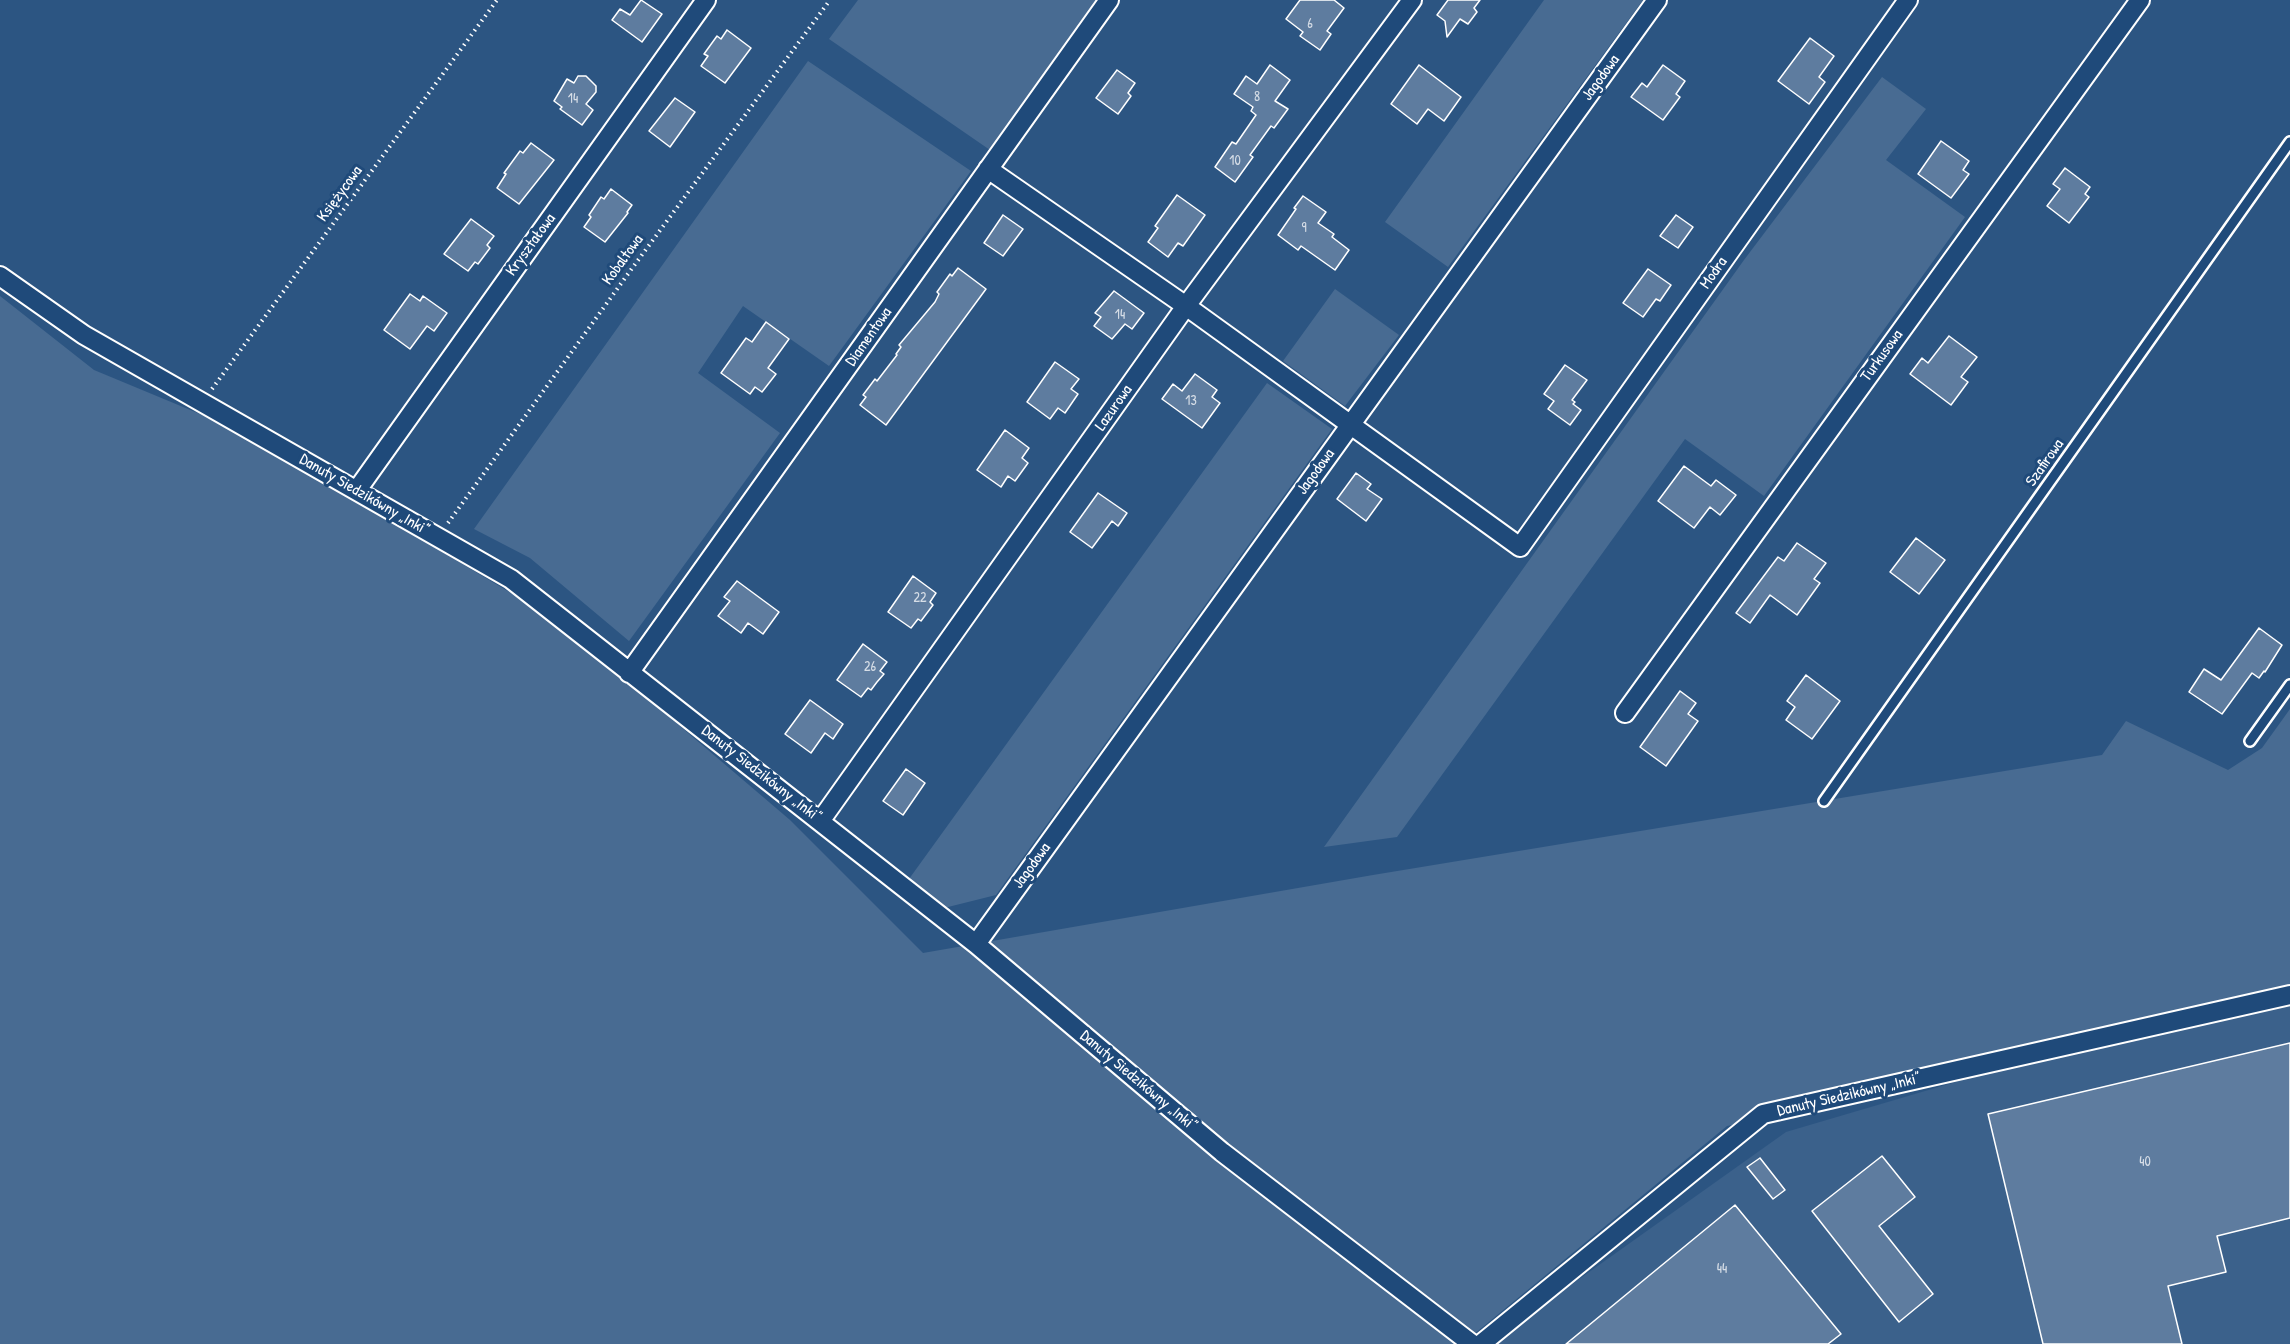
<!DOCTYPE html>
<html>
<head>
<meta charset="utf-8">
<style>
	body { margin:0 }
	canvas { display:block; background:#2c5582 }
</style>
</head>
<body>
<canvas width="2290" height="1344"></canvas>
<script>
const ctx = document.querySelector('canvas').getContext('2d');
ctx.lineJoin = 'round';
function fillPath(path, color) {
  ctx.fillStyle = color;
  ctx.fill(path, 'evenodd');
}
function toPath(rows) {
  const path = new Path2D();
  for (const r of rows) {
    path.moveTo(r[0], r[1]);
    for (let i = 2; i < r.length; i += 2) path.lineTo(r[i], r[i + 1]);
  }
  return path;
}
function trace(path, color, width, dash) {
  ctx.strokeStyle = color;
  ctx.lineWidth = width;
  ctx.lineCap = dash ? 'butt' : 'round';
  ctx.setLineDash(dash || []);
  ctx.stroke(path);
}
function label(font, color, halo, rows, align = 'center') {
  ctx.font = font + ' "Patrick Hand",sans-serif';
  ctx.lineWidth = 6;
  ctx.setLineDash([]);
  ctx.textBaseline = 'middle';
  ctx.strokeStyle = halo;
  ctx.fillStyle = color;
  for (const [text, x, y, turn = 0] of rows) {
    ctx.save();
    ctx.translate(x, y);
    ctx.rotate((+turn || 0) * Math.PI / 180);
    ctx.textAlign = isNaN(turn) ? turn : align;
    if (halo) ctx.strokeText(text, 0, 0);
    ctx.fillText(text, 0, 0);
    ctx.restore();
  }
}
const built = toPath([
	[2290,993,2290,1344,1488,1344,1786,1132,2010,1066]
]);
const green = toPath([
	[858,0,1096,0,990,150,829,39],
	[1544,0,1643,0,1448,267,1385,222],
	[808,61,971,171,829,366,743,306,698,373,780,433,629,641,530,558,474,529],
	[1882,77,1926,109,1886,160,1965,217,1764,496,1685,439,1397,837,1324,847,1744,260],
	[1335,289,1399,335,1345,406,1283,361],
	[0,296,94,370,212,419,270,449,531,605,626,680,790,820,923,953,1373,875,2102,755,2126,721,2228,770,2262,748,2290,709,2290,993,2010,1066,1727,1126,1462,1344,0,1344],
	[1267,383,1332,429,996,895,944,908,909,879]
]);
const building = toPath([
	[641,0,662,14,642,42,612,20,620,9,630,15,641,0],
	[1300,0,1334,0,1344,8,1327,31,1331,34,1320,50,1300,36,1303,32,1286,19,1300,0],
	[1448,0,1480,0,1474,8,1477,12,1468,24,1460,19,1447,37,1445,21,1437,15,1448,0],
	[727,30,751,48,725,83,701,66,708,56,704,54,717,36,721,39,727,30],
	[1810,38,1834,56,1819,77,1825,82,1809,104,1778,81,1810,38],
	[1270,65,1290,80,1275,101,1288,109,1274,128,1271,126,1250,155,1253,157,1235,182,1215,167,1232,142,1236,144,1256,115,1251,111,1253,107,1234,94,1246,76,1257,84,1270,65],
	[1419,65,1461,97,1444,121,1428,109,1417,124,1391,104,1419,65],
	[1663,65,1685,81,1676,94,1680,97,1663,120,1631,97,1642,83,1647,87,1663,65],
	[1117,70,1135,83,1128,93,1131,96,1118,114,1096,98,1117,70],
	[578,76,586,76,596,86,596,92,586,104,593,110,582,125,560,109,562,107,554,101,567,79,574,83,578,76],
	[675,98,695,112,670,147,649,131,675,98],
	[1941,141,1969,161,1963,170,1969,174,1951,198,1918,174,1941,141],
	[531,143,554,160,519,204,497,188,506,174,504,173,520,151,523,153,531,143],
	[2065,168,2090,187,2085,194,2089,197,2069,223,2047,206,2060,189,2053,184,2065,168],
	[611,189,632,205,627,212,628,213,605,242,584,227,591,217,589,215,601,197,604,199,611,189],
	[1177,195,1205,215,1183,246,1178,243,1168,257,1148,242,1158,228,1155,226,1177,195],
	[1303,196,1326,212,1318,223,1334,234,1332,237,1349,250,1335,270,1301,246,1298,250,1278,235,1296,209,1294,208,1303,196],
	[1003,215,1023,229,1003,256,984,243,1003,215],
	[1676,215,1693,227,1678,248,1660,236,1676,215],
	[471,219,494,236,487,245,490,248,478,264,475,262,468,271,444,254,471,219],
	[958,268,986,289,886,425,860,405,866,397,863,395,875,379,877,381,897,355,896,354,901,347,899,345,935,302,939,294,937,292,950,274,952,276,958,268],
	[1648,269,1671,285,1660,301,1656,299,1643,317,1623,303,1648,269],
	[1114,291,1144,313,1132,329,1125,324,1112,339,1094,326,1101,317,1095,313,1114,291],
	[410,294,420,301,423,296,447,313,434,331,427,326,410,349,384,330,410,294],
	[766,322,789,339,768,368,776,374,762,392,755,387,750,394,721,373,746,338,752,342,766,322],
	[1949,336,1977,357,1961,377,1968,382,1951,405,1910,374,1922,358,1928,363,1949,336],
	[1055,362,1079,379,1071,389,1078,394,1065,413,1058,408,1050,419,1027,402,1055,362],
	[1565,365,1587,380,1572,400,1575,402,1573,404,1581,410,1570,425,1548,409,1554,401,1544,394,1565,365],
	[1195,374,1217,390,1212,397,1220,403,1202,428,1162,399,1173,384,1182,391,1195,374],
	[1005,430,1029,448,1022,458,1028,463,1015,481,1008,476,1001,487,977,470,1005,430],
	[1684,466,1711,486,1716,480,1736,495,1720,515,1710,507,1694,528,1658,501,1684,466],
	[1356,473,1371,484,1367,489,1382,499,1366,521,1337,499,1356,473],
	[1098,493,1127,513,1118,526,1112,521,1092,548,1070,532,1098,493],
	[1916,538,1945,560,1919,594,1890,572,1916,538],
	[1797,543,1826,563,1814,579,1820,583,1797,615,1770,595,1750,623,1736,613,1778,557,1784,561,1797,543],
	[913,576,936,593,930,602,933,605,921,621,918,619,911,628,888,612,913,576],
	[737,581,779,612,763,634,748,623,741,633,718,616,730,601,724,597,737,581],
	[2259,628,2282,645,2265,672,2264,671,2259,678,2252,673,2222,714,2189,692,2204,669,2221,680,2259,628],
	[863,644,887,662,880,671,884,674,877,682,871,690,868,688,861,697,837,680,863,644],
	[1806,675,1840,701,1812,739,1786,720,1795,707,1787,701,1806,675],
	[1680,691,1696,703,1688,714,1698,721,1666,766,1640,747,1680,691],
	[810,700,843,724,833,739,825,733,811,753,785,734,810,700],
	[906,769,925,783,903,815,883,801,906,769],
	[2290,1043,2290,1218,2217,1236,2226,1272,2168,1286,2182,1344,2043,1344,1988,1114,2290,1043],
	[1882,1156,1915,1197,1879,1226,1933,1294,1899,1322,1812,1211,1882,1156],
	[1760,1158,1785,1190,1773,1199,1747,1167,1760,1158],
	[1735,1205,1841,1334,1828,1344,1566,1344,1735,1205]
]);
const path = toPath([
	[212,389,497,0],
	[448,523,633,267,830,0]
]);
const lane = toPath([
	[2250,741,2290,685],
	[1824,801,2290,142]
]);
const street = toPath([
	[988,169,1186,306,1520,547,1908,0],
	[0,276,84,335,511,579,976,944,1222,1152,1472,1344],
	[357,490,706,0],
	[629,673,1109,0],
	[1625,713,2140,0],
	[821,820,1186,306,1412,0],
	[976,944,1657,0],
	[1481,1344,1763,1114,2290,995]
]);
const numberNames = [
	["6",1310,24],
	["8",1257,97],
	["14",573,99],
	["10",1235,161],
	["9",1304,228],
	["14",1120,315],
	["13",1191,401],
	["22",920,598],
	["26",870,667],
	["40",2145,1162],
	["44",1722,1269]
];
const streetNames = [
	["Jagodowa",1601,78,-54],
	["Księżycowa",340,194,-54],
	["Kryształowa",531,245,-54],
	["Kobaltowa",623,260,-54],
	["Modra",1714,273,-55],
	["Diamentowa",869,337,-55],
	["Turkusowa",1882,356,-54],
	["Lazurowa",1114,408,-55],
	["Szafirowa",2045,463,-55],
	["Jagodowa",1316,472,-54],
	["Danuty Siedzikówny „Inki”",364,495,30],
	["Danuty Siedzikówny „Inki”",761,774,38],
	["Jagodowa",1032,866,-54],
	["Danuty Siedzikówny „Inki”",1138,1081,40],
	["Danuty Siedzikówny „Inki”",1849,1095,-13]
];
fillPath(built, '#3b618b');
fillPath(green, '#486b92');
fillPath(building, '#5e7c9f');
trace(building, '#fff', 1.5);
trace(lane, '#fff', 14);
trace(street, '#fff', 22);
trace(path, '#fff', 4, [1.5, 4.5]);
trace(lane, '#1f4a7a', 9);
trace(street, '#1f4a7a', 18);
label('14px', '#d7dee7', null, numberNames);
label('16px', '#fff', '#1f4a7a', streetNames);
</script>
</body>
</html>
